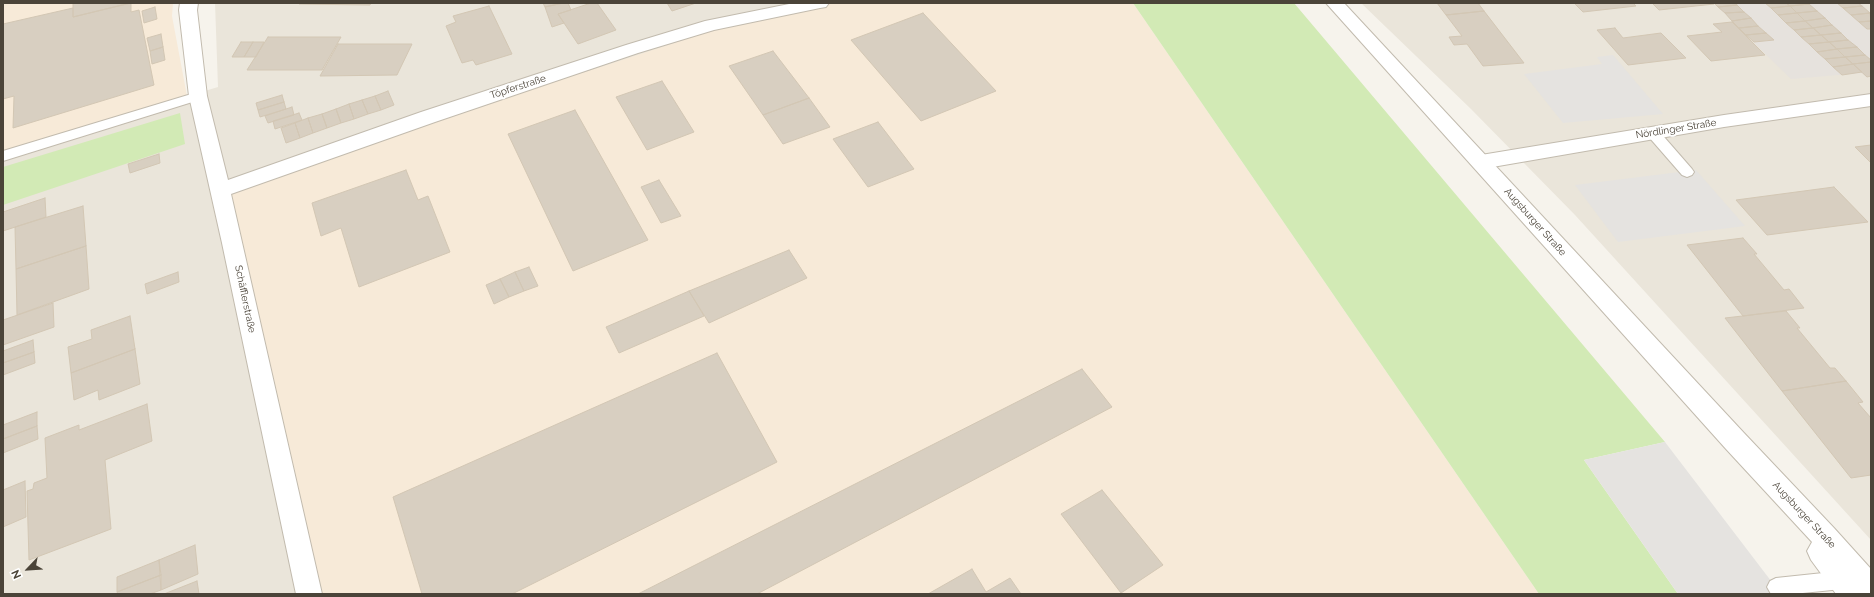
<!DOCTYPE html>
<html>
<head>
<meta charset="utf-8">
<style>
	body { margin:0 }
	#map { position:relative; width:1874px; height:597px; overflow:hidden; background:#f6f3ec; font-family:Raleway,sans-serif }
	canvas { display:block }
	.frame { position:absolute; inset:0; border:4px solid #4b4439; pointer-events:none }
	.north { position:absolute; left:8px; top:549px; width:40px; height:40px; -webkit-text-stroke:3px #fff; paint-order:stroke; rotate:245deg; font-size:11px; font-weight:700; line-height:16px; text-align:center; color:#4b4439 }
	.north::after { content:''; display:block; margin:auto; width:14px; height:18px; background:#4b4439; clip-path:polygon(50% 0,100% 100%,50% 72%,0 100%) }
</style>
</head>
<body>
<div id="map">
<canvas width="1874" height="597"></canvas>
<div class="frame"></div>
<div class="north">N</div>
</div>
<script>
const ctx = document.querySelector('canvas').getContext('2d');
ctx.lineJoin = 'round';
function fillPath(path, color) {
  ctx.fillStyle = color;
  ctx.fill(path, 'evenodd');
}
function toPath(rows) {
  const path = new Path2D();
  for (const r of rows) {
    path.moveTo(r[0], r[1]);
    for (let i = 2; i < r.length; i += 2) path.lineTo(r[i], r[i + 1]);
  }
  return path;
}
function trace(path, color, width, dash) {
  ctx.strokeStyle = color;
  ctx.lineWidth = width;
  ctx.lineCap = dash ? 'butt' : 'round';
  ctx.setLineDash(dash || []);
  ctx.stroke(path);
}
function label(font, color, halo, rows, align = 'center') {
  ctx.font = font + ' Raleway,sans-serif';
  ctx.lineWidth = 4;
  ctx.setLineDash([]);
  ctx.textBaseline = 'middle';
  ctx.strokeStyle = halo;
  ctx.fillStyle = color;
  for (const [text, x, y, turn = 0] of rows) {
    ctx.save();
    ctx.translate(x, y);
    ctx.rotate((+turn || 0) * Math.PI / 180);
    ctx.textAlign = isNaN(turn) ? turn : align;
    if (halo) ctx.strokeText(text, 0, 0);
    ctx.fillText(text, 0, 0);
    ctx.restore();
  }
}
const residential = toPath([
	[215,3,812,3,305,594,3,594,3,152,218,87],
	[1361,3,1871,3,1871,540,1575,215,1471,109]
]);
const commercial = toPath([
	[3,3,173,3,172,16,187,96,3,152],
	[812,3,1133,3,1539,594,305,594,210,194,788,6]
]);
const industrial = toPath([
	[1714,3,1860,3,1871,13,1871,77,1867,77,1862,73,1791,79]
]);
const green = toPath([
	[1133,3,1294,3,1665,442,1584,460,1678,594,1539,594],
	[180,113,185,144,3,205,3,167]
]);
const parking = toPath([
	[1613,55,1663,114,1563,123,1524,74,1602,64,1597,57],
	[1696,170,1745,226,1618,242,1575,185],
	[1665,442,1781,594,1678,594,1584,460]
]);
const building = toPath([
	[73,3,130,3,73,17,73,3],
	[131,3,131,12,139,10,154,85,13,128,14,96,3,99,3,24,73,8,73,17,131,3],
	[300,3,371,3,370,5,299,4,300,3],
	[543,3,563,3,545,7,543,3],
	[563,3,568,3,571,10,558,14,564,23,552,27,545,7,563,3],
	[591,3,597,3,616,30,578,44,558,14,591,3],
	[667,3,696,3,672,11,667,3],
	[1437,3,1478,3,1484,11,1446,15,1437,3],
	[1574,3,1633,3,1636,6,1583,12,1574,3],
	[1652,3,1713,3,1714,4,1659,10,1652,3],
	[1714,3,1735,3,1737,5,1718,7,1714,3],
	[1765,3,1786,3,1790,6,1771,8,1765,3],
	[1786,3,1808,3,1809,4,1790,6,1786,3],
	[1837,3,1858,3,1862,6,1843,8,1837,3],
	[1809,4,1817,11,1797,13,1790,6,1809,4],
	[1737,5,1744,12,1725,13,1718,7,1737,5],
	[489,6,512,54,476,65,473,60,462,63,446,26,456,22,453,16,489,6],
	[1790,6,1797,13,1778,15,1771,8,1790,6],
	[1862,6,1870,13,1851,15,1843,8,1862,6],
	[155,7,157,19,144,23,142,11,155,7],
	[1484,11,1524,63,1483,66,1467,44,1454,45,1449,37,1462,36,1446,15,1484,11],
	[1817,11,1825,18,1805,21,1797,13,1817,11],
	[1744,12,1751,18,1732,21,1725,13,1744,12],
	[923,13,996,91,921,121,851,40,923,13],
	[1797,13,1805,21,1786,23,1778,15,1797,13],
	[1870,13,1871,21,1859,22,1851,15,1870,13],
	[1751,18,1758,26,1739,28,1732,21,1751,18],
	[1825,18,1832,25,1813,28,1805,21,1825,18],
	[1805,21,1813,28,1794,30,1786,23,1805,21],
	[1871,21,1871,29,1867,29,1859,22,1871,21],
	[1732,22,1765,55,1711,61,1687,36,1722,32,1713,24,1732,22],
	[1832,25,1841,33,1821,35,1813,28,1832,25],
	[1758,26,1766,33,1746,35,1739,28,1758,26],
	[1615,28,1623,38,1661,33,1686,58,1628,65,1597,30,1615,28],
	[1813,28,1821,35,1801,37,1794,30,1813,28],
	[1766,33,1774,40,1754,42,1746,35,1766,33],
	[1841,33,1848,40,1829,42,1821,35,1841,33],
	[161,34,163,47,150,51,147,38,161,34],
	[1821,35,1829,42,1809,44,1801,37,1821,35],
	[268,37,341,37,322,70,247,70,268,37],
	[1848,40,1857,47,1837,49,1829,42,1848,40],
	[241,42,253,42,244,57,232,57,241,42],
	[253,42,264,42,256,57,244,57,253,42],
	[1829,42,1837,49,1817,52,1809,44,1829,42],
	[338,44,412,44,397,75,320,76,338,44],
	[163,47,165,60,152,64,150,51,163,47],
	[1857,47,1865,55,1845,57,1837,49,1857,47],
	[1837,49,1845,57,1825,59,1817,52,1837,49],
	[773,51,809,98,763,115,729,66,773,51],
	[1865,55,1871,60,1871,62,1853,64,1845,57,1865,55],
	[1845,57,1853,64,1833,67,1825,59,1845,57],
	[1871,62,1871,76,1867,77,1853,64,1871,62],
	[1853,64,1862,72,1842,75,1833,67,1853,64],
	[662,81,694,132,647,150,616,97,662,81],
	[388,91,394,105,381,110,375,96,388,91],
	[282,95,284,102,258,110,256,103,282,95],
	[375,96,381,110,368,114,362,100,375,96],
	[809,98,830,127,783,144,763,115,809,98],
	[362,100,368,114,354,119,349,104,362,100],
	[284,102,286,109,260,117,258,110,284,102],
	[349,104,354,119,341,123,336,109,349,104],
	[292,107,294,115,268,123,265,116,292,107],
	[336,109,341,123,327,128,322,114,336,109],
	[575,110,648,240,573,271,508,134,575,110],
	[299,113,302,120,275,129,273,121,299,113],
	[322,114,327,128,313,133,308,118,322,114],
	[308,118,313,133,300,138,295,123,308,118],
	[878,122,914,169,868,187,833,139,878,122],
	[295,123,300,138,286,143,281,128,295,123],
	[1871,145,1871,163,1855,147,1871,145],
	[159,154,160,163,130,173,128,164,159,154],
	[406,170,418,200,428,196,450,252,359,287,341,228,321,236,312,203,406,170],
	[659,180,681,216,661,223,641,187,659,180],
	[1834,187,1868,222,1767,235,1736,200,1834,187],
	[45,198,46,217,3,231,3,212,45,198],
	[83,206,86,246,16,269,15,227,83,206],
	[1743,238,1757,254,1754,254,1784,290,1789,289,1804,308,1743,316,1687,245,1743,238],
	[86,246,89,289,17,315,16,269,86,246],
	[789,250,807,278,709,323,689,291,789,250],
	[529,267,538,286,524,291,515,272,529,267],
	[178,272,179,282,147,294,145,284,178,272],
	[515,272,524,291,509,297,500,279,515,272],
	[500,279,509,297,494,304,486,285,500,279],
	[689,291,704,316,619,353,606,327,689,291],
	[53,303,54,327,3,345,3,320,53,303],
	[1786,311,1800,328,1797,328,1830,368,1835,368,1846,381,1782,391,1725,318,1786,311],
	[130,316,135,349,71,373,68,347,92,339,91,330,130,316],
	[33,340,34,352,3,363,3,351,33,340],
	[135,349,140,384,99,400,98,390,74,400,71,373,135,349],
	[34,352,35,363,3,375,3,363,34,352],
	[717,353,777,462,512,594,422,594,393,497,717,353],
	[1082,369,1112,407,757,594,638,594,1082,369],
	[1846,381,1863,402,1858,403,1871,418,1871,475,1851,478,1782,391,1846,381],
	[147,404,152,441,105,460,111,529,29,560,27,491,33,489,34,483,47,478,45,438,79,425,79,430,147,404],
	[37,412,37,426,3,439,3,425,37,412],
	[37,426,38,439,3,453,3,439,37,426],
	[25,481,26,517,3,527,3,490,25,481],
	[1102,490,1163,565,1121,593,1061,514,1102,490],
	[195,545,198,574,161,590,159,560,195,545],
	[159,560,161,575,117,592,117,577,159,560],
	[972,569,986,592,1010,578,1021,594,928,594,972,569],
	[161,575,161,590,150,594,118,594,117,592,161,575],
	[197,581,199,594,164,594,197,581]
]);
const service = toPath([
	[198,92,202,93,204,96,202,99,3,161,3,151,198,92],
	[1653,128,1658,130,1692,169,1694,172,1692,175,1687,177,1682,175,1648,136,1646,133,1648,130,1653,128],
	[1842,571,1848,574,1851,580,1848,586,1842,589,1793,594,1771,594,1767,587,1770,581,1776,578,1842,571]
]);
const minor = toPath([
	[180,3,198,3,197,10,207,96,228,180,421,112,626,45,705,21,794,3,829,3,826,7,820,8,714,30,638,53,435,122,231,194,322,594,296,594,222,243,189,96,179,10,180,3],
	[1871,94,1871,106,1724,127,1481,169,1474,167,1471,162,1474,157,1481,155,1724,115,1871,94]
]);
const tertiary = toPath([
	[1326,3,1344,3,1744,433,1834,528,1871,569,1871,594,1836,594,1811,560,1807,551,1812,542,1726,449,1326,3]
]);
const streetNames = [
	["Töpferstraße",518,87,-18],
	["Nördlinger Straße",1676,129,-9],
	["Augsburger Straße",1535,222,48],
	["Schäfflerstraße",245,299,78],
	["Augsburger Straße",1804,515,47]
];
fillPath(residential, '#eae5da');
fillPath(commercial, '#f7ead8');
fillPath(industrial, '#e6e2dd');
fillPath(green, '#d2eab5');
fillPath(parking, '#e5e3e0');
fillPath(building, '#d8cfc1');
trace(building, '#d3c7b4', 1);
trace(service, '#c2bbae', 2);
trace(minor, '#c2bbae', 2);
trace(tertiary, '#c2bbae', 2);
fillPath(service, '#fff');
fillPath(minor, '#fff');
fillPath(tertiary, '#fff');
label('10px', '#4b4439', '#fff', streetNames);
</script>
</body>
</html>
